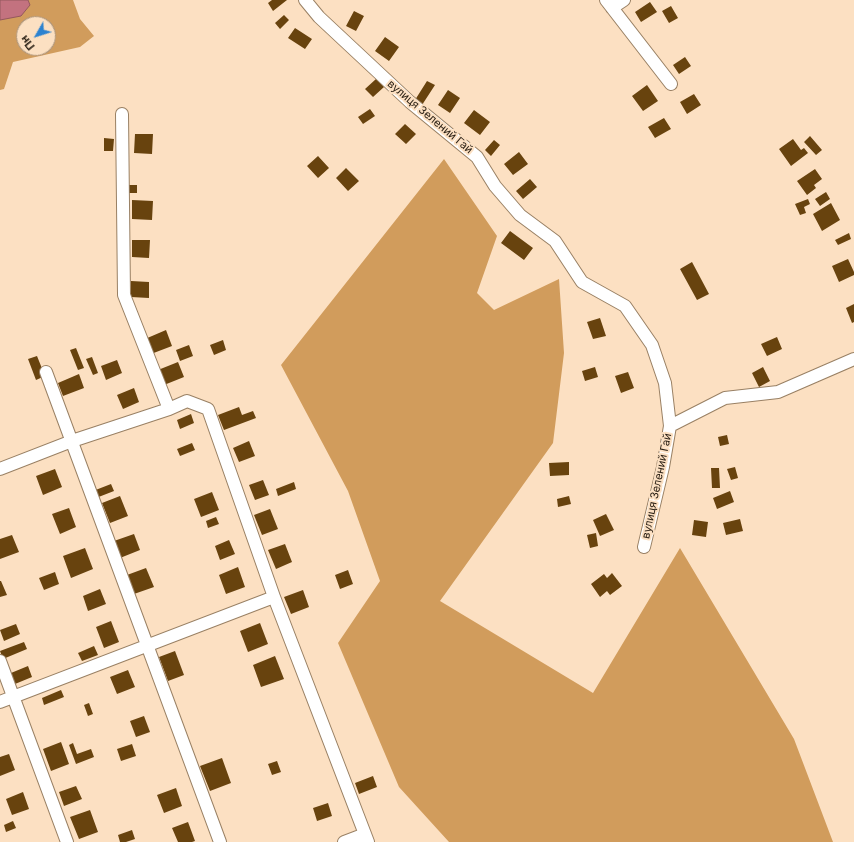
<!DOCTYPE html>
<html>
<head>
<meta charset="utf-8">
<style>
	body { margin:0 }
	#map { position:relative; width:854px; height:842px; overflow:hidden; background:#fce0c2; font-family:Inter,sans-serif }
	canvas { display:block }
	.north { position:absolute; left:16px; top:16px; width:40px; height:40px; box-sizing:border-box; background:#fce0c2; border:1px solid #a7927c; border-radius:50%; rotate:231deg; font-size:11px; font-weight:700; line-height:16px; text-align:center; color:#271d12 }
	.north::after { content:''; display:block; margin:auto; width:14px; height:18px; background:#2c82d0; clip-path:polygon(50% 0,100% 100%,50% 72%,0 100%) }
</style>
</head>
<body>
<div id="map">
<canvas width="854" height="842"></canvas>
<div class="north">Пн</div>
</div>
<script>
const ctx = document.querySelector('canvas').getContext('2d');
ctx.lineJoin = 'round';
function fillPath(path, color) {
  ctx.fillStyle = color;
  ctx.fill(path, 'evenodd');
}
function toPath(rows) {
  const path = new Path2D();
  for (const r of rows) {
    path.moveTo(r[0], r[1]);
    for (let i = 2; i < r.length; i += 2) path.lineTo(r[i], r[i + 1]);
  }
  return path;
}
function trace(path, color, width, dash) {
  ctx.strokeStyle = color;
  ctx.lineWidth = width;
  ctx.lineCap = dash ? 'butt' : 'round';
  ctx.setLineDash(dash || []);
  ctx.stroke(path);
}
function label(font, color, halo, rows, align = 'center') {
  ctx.font = font + ' Inter,sans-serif';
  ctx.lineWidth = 4;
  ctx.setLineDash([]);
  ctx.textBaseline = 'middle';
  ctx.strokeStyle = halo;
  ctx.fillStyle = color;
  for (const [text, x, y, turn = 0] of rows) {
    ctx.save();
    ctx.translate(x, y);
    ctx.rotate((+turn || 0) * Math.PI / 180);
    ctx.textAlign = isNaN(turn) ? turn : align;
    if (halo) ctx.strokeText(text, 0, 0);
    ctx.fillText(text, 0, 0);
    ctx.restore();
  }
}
const forest = toPath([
	[0,0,73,0,80,19,94,36,80,47,13,62,4,89,0,90],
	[24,24,48,24,48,48,24,48],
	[444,159,497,236,477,293,494,310,559,279,564,353,553,443,440,601,593,693,680,548,794,739,833,842,449,842,399,787,338,643,380,581,348,491,281,365]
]);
const water = toPath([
	[0,0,28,0,30,5,21,16,0,20,0,0]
]);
const building = toPath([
	[272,0,287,0,273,11,268,3],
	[650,2,657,12,641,22,635,12],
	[671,6,678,18,669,23,662,11],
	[354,11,364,16,356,31,346,26],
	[284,15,289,20,280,29,275,23],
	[295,28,312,39,305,49,288,38],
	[385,37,399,47,389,61,375,51],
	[685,57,691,66,679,74,673,65],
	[376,79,384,87,373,97,365,89],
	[427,81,435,85,422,105,415,100],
	[647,85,658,101,643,111,632,96],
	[448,90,460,98,450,113,438,105],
	[694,94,701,105,687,114,680,102],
	[370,109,375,116,363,124,358,117],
	[474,110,490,122,480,135,464,123],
	[664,118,671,129,655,138,648,127],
	[405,124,416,134,406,144,395,134],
	[135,134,153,134,152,154,134,153],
	[810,136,822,150,816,155,804,142],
	[104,138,114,139,113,151,104,151],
	[793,139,801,150,804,148,808,153,791,166,779,149],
	[494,140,500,145,491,156,485,150],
	[519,152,528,164,513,175,504,164],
	[318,156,329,168,318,178,307,166],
	[346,168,359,181,348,191,336,178],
	[815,169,822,179,814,185,816,188,807,195,797,181],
	[530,179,537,187,523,199,516,191],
	[125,185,137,185,137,193,125,193],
	[826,192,830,199,820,206,815,199],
	[808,199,810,204,804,207,806,213,800,215,795,204],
	[132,200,153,201,152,220,132,219],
	[831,203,840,220,822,231,813,214],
	[510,231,533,248,524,260,501,243],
	[849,233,851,239,838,245,835,240],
	[132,240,150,240,149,258,132,257],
	[848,259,854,272,854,275,839,282,832,266],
	[692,262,709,294,697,300,680,269],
	[131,281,149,282,149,298,131,297],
	[854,304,854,322,852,323,846,308],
	[600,318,606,336,593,339,587,322],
	[166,330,172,346,151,354,145,339],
	[777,337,782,349,767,356,761,344],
	[223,340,226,350,214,355,210,345],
	[189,345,193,356,180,361,176,350],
	[76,348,84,368,78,370,70,350],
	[37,356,45,376,36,380,28,359],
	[92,357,98,373,93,375,86,359],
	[117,360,122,373,106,380,101,366],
	[178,362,184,377,164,385,158,370],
	[595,367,598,377,585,381,582,371],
	[763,367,770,381,759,387,752,373],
	[628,372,634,388,621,393,615,376],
	[79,374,84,388,63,396,58,383],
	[134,388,139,402,123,409,117,395],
	[239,407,242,415,253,411,256,418,224,430,218,415],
	[191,414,194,423,180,429,177,420],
	[727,435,729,444,720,446,718,437],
	[249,441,255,456,239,462,233,448],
	[192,443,195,450,180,456,177,449],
	[569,462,569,475,550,476,549,463],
	[735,467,738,478,731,480,727,469],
	[711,468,719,468,720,488,712,488],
	[55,469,62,487,43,495,36,476],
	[263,480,269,495,255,500,249,485],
	[294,482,296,489,278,496,276,489],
	[111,484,114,491,96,498,93,491],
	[730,491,734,502,717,509,713,498],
	[212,492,219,510,201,517,194,499],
	[120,496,128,516,110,523,102,503],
	[569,496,571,504,558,507,557,499],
	[69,508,76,527,60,534,52,514],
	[270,509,278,529,262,535,254,515],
	[606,514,614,530,600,536,593,520],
	[216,517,219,524,208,528,206,521],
	[740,519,743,531,726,535,723,523],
	[694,520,708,522,706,537,692,535],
	[596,533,598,546,590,548,587,535],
	[134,534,140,550,120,558,114,541],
	[12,535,19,552,0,559,0,539],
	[229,540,235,554,220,560,215,546],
	[285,544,292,562,276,569,268,550],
	[85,548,93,569,71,578,63,556],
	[238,567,245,587,226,594,219,575],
	[146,568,154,587,134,594,127,575],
	[348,570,353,584,340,589,335,575],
	[55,572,59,584,44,590,39,578],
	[612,573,622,586,610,595,607,591,600,597,591,584,604,574,607,578],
	[0,581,1,581,7,595,0,597],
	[100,589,106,604,88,611,83,596],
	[303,590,309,607,291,614,284,597],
	[111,621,119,642,104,648,96,627],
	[260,623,268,644,248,652,240,631],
	[16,624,20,634,4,641,0,630],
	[24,642,27,649,3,659,0,651],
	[94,646,98,655,82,661,78,653],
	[175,651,184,675,168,681,159,657],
	[275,656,284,679,261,687,253,665],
	[28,666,32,677,15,684,11,673],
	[128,670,135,687,117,694,110,677],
	[61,690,64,697,44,705,42,698],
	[89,703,93,714,88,716,84,705],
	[144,716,150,732,136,737,130,721],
	[61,742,69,764,51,771,43,749],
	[73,743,77,754,91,749,94,757,76,764,69,745],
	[132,744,136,756,121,761,117,749],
	[9,754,15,770,0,776,0,757],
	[222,758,231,783,210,791,200,766],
	[277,761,281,772,272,775,268,764],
	[373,776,377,787,359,794,355,783],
	[76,786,82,799,64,806,59,792],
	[176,788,182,806,164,813,157,795],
	[23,792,29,809,12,815,6,799],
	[328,803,332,816,317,821,313,808],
	[90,810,98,832,79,839,70,817],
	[13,821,16,828,6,832,4,825],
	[188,822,195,841,192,842,178,842,172,828],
	[132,830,135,839,126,842,120,842,118,835]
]);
const minor = toPath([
	[305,0,319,17,410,102,477,157,495,186,520,215,555,241,582,282,625,306,652,345,665,383,670,426,663,467,644,547],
	[606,0,671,84],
	[612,8,624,0],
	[122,114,124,295,169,409],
	[46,372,220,842],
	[670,426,725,398,778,392,854,359],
	[0,469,72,441,169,409,187,401,208,409,274,597,368,842],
	[0,661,67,842],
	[0,702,274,597],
	[344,842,365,834]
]);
const streetNames = [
	["вулиця Зелений Гай",430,117,40],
	["вулиця Зелений Гай",657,486,-78]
];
fillPath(forest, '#d19c5c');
fillPath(water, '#c3727f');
trace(water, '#94585e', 1);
fillPath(building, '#68430e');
trace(minor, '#998064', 14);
trace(minor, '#fff', 12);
label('11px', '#271d12', '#fce0c2', streetNames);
</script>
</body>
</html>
